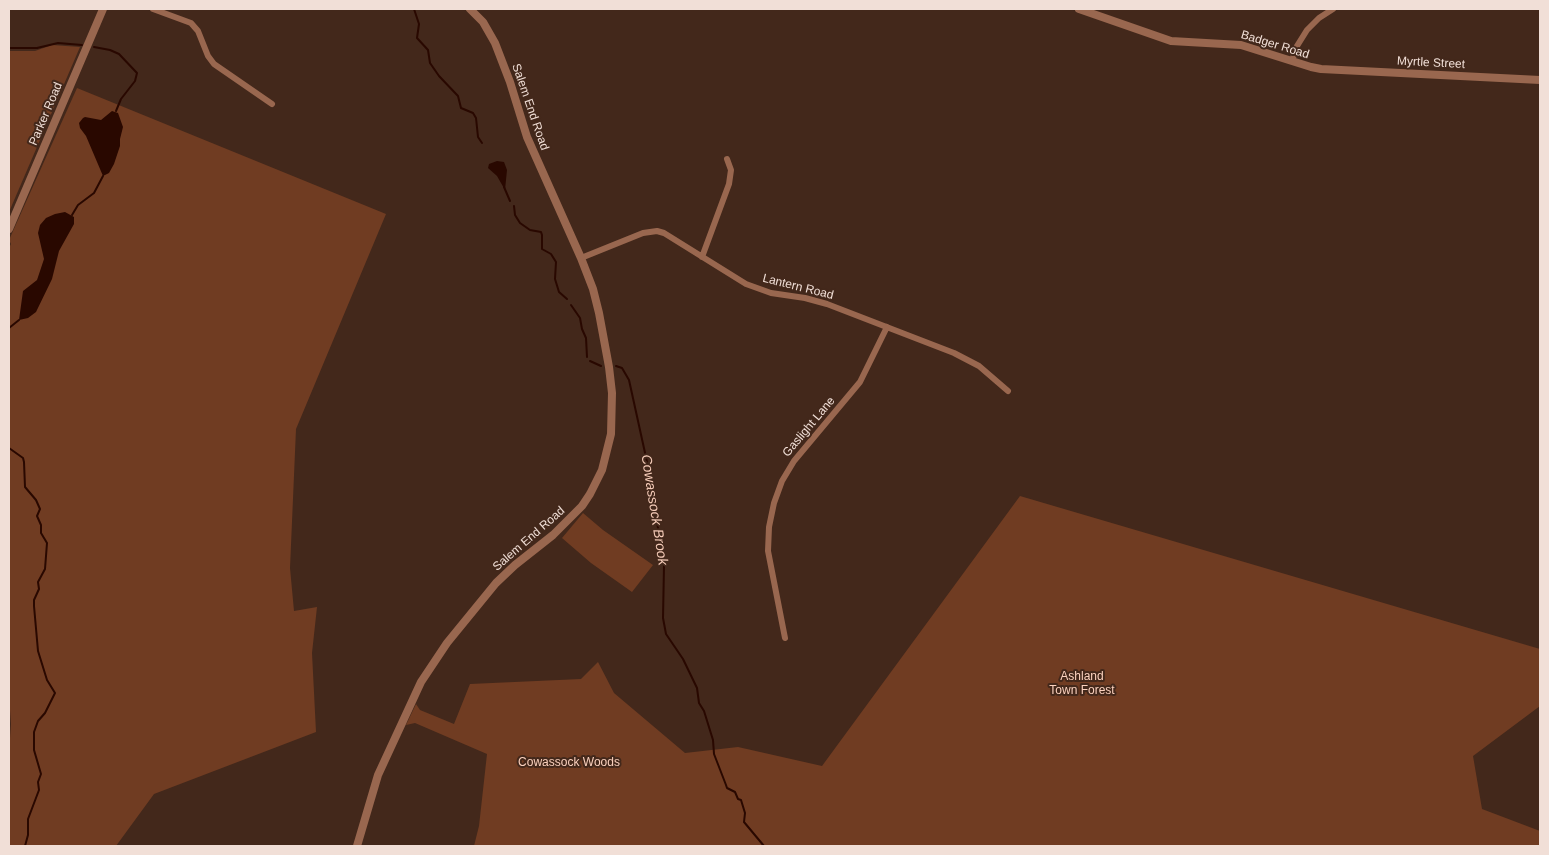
<!DOCTYPE html>
<html>
<head>
<meta charset="utf-8">
<style>
	body { margin:0 }
	#map { position:relative; width:1549px; height:855px; overflow:hidden; background:#43281b; font-family:Helvetica,sans-serif }
	canvas { display:block }
	.frame { position:absolute; inset:0; border:10px solid #f1dfd7; pointer-events:none }
</style>
</head>
<body>
<div id="map">
<canvas width="1549" height="855"></canvas>
<div class="frame"></div>
</div>
<script>
const ctx = document.querySelector('canvas').getContext('2d');
ctx.lineJoin = 'round';
function fillPath(path, color) {
  ctx.fillStyle = color;
  ctx.fill(path, 'evenodd');
}
function toPath(rows) {
  const path = new Path2D();
  for (const r of rows) {
    path.moveTo(r[0], r[1]);
    for (let i = 2; i < r.length; i += 2) path.lineTo(r[i], r[i + 1]);
  }
  return path;
}
function trace(path, color, width, dash) {
  ctx.strokeStyle = color;
  ctx.lineWidth = width;
  ctx.lineCap = dash ? 'butt' : 'round';
  ctx.setLineDash(dash || []);
  ctx.stroke(path);
}
function label(font, color, halo, rows, align = 'center') {
  ctx.font = font + ' Helvetica,sans-serif';
  ctx.lineWidth = 4;
  ctx.setLineDash([]);
  ctx.textBaseline = 'middle';
  ctx.strokeStyle = halo;
  ctx.fillStyle = color;
  for (const [text, x, y, turn = 0] of rows) {
    ctx.save();
    ctx.translate(x, y);
    ctx.rotate((+turn || 0) * Math.PI / 180);
    ctx.textAlign = isNaN(turn) ? turn : align;
    if (halo) ctx.strokeText(text, 0, 0);
    ctx.fillText(text, 0, 0);
    ctx.restore();
  }
}
const green = toPath([
	[52,45,80,47,9,212,9,51,35,51],
	[77,88,386,214,296,429,290,568,294,611,317,607,312,653,316,732,154,794,116,846,9,846,9,752,11,724,9,697,9,248,11,244,9,240],
	[1020,496,1540,649,1540,706,1473,756,1482,809,1540,831,1540,846,474,846,479,826,487,754,415,723,406,725,416,704,420,710,454,724,470,684,581,679,598,662,614,693,685,753,738,747,822,766],
	[583,513,603,530,653,565,632,592,591,563,562,538]
]);
const water = toPath([
	[112,111,118,113,123,127,120,139,120,146,114,164,109,173,103,176,86,136,80,128,79,123,83,118,85,117,101,120],
	[497,161,504,162,507,170,505,190,497,176,488,168,489,164],
	[65,212,74,217,74,224,59,251,52,279,36,312,28,318,19,320,23,291,37,280,44,259,38,233,40,225,46,218,55,214]
]);
const stream = toPath([
	[414,9,419,24,417,38,428,50,430,63,439,76,458,96,461,108,473,113,476,118,478,137,482,143],
	[94,47,110,50,119,54,137,73,135,81,121,99,116,111],
	[9,48,37,48,58,43,82,45],
	[504,187,510,201],
	[514,206,515,215,520,223,530,230,541,232,542,235,542,249,551,254,556,262,555,279,559,292,567,299],
	[72,215,78,205,94,193,103,176],
	[571,305,580,318,582,329,586,338,587,357],
	[9,328,19,320],
	[590,361,601,366],
	[616,366,622,368,629,380,649,471,664,566,663,618,666,634,683,659,697,688,699,703,704,711,713,740,714,754,726,785,727,788,735,792,738,799,741,800,745,813,744,822,764,846],
	[9,448,23,458,24,462,25,487,36,500,40,509,37,516,41,525,41,533,47,543,45,569,38,582,39,589,34,600,34,606,38,651,47,680,55,693,45,713,38,721,34,732,34,750,41,774,38,782,39,790,28,819,28,835,25,846]
]);
const minor = toPath([
	[153,9,191,23,198,31,208,56,214,64,272,104],
	[1292,61,1297,46,1307,30,1319,18,1333,9],
	[702,257,729,184,731,170,727,159],
	[581,258,643,233,657,231,664,233,746,284,771,293,805,298,827,304,954,353,979,366,1008,391],
	[785,638,768,551,769,527,774,503,782,481,794,461,860,382,887,327]
]);
const tertiary = toPath([
	[1079,9,1171,41,1241,45,1311,67,1321,69,1540,80],
	[9,229,103,9],
	[357,846,378,775,421,682,447,643,496,583,515,565,553,535,582,506,590,494,602,470,611,434,612,393,609,367,599,313,593,289,581,258,527,137,510,82,495,43,483,22,470,9]
]);
const streetNames = [
	["Badger Road",1275,45,17],
	["Myrtle Street",1431,63,3],
	["Salem End Road",530,107,71],
	["Parker Road",46,114,-67],
	["Lantern Road",798,287,14],
	["Gaslight Lane",809,427,-50],
	["Salem End Road",529,539,-41]
];
const parkNames = [
	["Ashland",1082,677],
	["Town Forest",1082,691],
	["Cowassock Woods",569,763]
];
const waterNames = [
	["Cowassock Brook",654,510,81]
];
fillPath(green, '#703c22');
fillPath(water, '#290800');
trace(stream, '#290800', 2);
trace(minor, '#99674f', 6);
trace(tertiary, '#99674f', 8);
label('12px', '#f1dfd7', '#43281b', streetNames);
label('12px', '#fbd1be', '#43281b', parkNames);
label('italic 14px', '#f5cbb8', '#43281b', waterNames);
</script>
</body>
</html>
